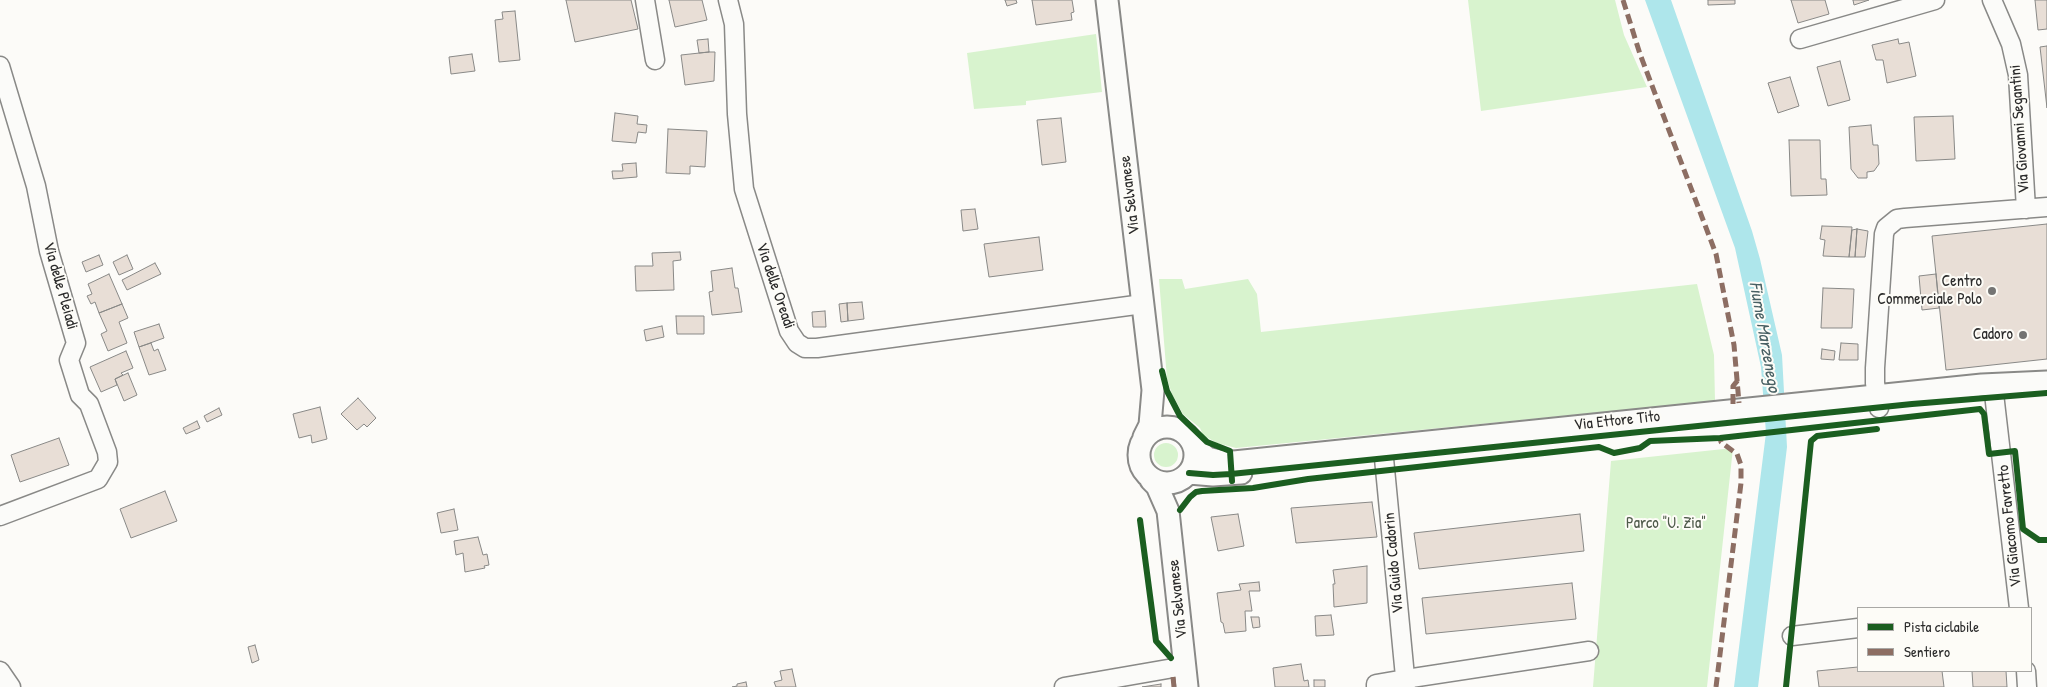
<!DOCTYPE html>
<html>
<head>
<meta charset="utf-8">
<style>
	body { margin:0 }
	#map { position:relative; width:2047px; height:687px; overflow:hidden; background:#fcfbf8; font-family:"Patrick Hand",sans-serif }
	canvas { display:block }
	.legend { position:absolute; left:1857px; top:607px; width:175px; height:65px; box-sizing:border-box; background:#fdfcf7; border:1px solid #a9a8a5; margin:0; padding:6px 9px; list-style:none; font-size:15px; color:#2b2b2b }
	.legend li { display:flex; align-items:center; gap:10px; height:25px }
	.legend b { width:25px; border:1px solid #a9a8a5 }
</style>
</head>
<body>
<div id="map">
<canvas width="2047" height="687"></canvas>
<ul class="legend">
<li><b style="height:6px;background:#1b5e20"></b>Pista ciclabile</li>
<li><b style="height:6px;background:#8d6e63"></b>Sentiero</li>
</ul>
</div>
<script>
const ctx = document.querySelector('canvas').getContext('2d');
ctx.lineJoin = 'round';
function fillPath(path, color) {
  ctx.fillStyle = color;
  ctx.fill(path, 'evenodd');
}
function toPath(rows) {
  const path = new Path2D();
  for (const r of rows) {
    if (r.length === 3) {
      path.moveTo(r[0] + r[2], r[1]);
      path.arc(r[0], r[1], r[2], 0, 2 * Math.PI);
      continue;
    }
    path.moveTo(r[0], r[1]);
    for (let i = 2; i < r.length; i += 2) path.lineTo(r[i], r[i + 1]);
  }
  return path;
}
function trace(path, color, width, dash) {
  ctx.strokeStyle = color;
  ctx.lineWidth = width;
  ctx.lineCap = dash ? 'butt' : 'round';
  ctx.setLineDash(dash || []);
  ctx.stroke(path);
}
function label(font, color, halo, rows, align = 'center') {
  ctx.font = font + ' "Patrick Hand",sans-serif';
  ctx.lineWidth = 4;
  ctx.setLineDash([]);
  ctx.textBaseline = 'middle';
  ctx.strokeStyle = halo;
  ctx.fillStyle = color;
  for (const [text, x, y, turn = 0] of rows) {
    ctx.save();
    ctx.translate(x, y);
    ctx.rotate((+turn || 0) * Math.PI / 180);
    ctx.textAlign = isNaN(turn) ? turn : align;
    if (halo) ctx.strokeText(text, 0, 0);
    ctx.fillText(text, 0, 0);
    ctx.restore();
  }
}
const green = toPath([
	[1468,0,1615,0,1624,35,1647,87,1481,111],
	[1096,34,1102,92,1026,101,1026,105,974,109,967,53],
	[1159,279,1182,279,1185,289,1248,279,1257,294,1261,332,1697,284,1714,355,1715,401,1236,448,1217,443,1203,435,1200,428,1183,414,1172,394,1167,379],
	[1166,455,12],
	[1733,448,1707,687,1593,687,1611,461]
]);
const water = toPath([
	[1645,0,1671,0,1752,231,1760,259,1782,355,1787,447,1758,687,1734,687,1766,433,1761,367,1735,248]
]);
const building = toPath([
	[566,0,631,0,638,29,575,42,566,0],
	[669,0,702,0,707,20,675,27,669,0],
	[1005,0,1016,0,1017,3,1007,6,1005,0],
	[1032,0,1072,0,1074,12,1071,13,1072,20,1036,25,1032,0],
	[1708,0,1735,0,1735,4,1708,5,1708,0],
	[1791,0,1825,0,1829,14,1798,23,1791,0],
	[1853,0,1869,0,1854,5,1853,0],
	[2035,0,2047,0,2047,29,2038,30,2035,0],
	[515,11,520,60,499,62,495,20,503,19,502,12,515,11],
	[708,39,709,52,699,53,697,40,708,39],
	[1898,39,1899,44,1909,42,1916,76,1887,83,1883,60,1876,60,1872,45,1898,39],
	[2047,46,2047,108,2040,47,2047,46],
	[709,52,715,52,714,81,685,85,681,55,709,52],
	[472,54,475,71,451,74,449,57,472,54],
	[1840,61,1850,100,1828,106,1817,67,1840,61],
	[1790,77,1799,106,1778,113,1768,83,1790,77],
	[615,113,638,116,637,124,647,125,646,133,638,132,636,143,612,141,615,113],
	[1953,116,1955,159,1916,161,1914,117,1953,116],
	[1061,118,1066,162,1042,165,1037,120,1061,118],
	[1871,125,1873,145,1878,145,1879,164,1874,171,1867,172,1867,178,1858,178,1851,169,1849,127,1871,125],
	[668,129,707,131,705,167,690,166,690,174,666,173,668,129],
	[1789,140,1820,140,1821,179,1826,179,1827,195,1791,196,1789,140],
	[636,163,637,177,613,179,612,171,623,171,622,164,636,163],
	[975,209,978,229,963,231,961,210,975,209],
	[2047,224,2047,359,1946,370,1932,236,2047,224],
	[1822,226,1852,227,1849,257,1823,256,1825,240,1820,239,1822,226],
	[1857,229,1868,231,1865,257,1855,257,1857,229],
	[1857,229,1855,257,1849,257,1852,230,1857,229],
	[1039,237,1043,270,989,277,984,244,1039,237],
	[680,252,681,260,673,261,674,290,636,291,635,266,653,266,652,253,680,252],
	[99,255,103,265,86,272,82,262,99,255],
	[127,255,133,269,119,275,113,262,127,255],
	[155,263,161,274,127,290,122,280,155,263],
	[732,268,735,288,738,288,742,312,712,315,709,292,713,291,711,271,732,268],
	[109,274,122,304,99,313,95,302,91,304,87,296,92,294,88,284,109,274],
	[1936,274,1939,308,1922,310,1919,276,1936,274],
	[1823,288,1854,289,1852,328,1821,328,1823,288],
	[862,302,864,319,848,321,847,303,862,302],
	[847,303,848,321,841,322,839,304,847,303],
	[122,304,128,318,119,322,127,343,108,351,101,334,107,331,99,313,122,304],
	[825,311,826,327,813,327,812,312,825,311],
	[676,316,704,316,704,334,677,334,676,316],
	[159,324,164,338,139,347,134,332,159,324],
	[662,326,664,337,646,341,644,330,662,326],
	[151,343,154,351,158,349,166,370,149,375,139,347,151,343],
	[1841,343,1858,344,1858,360,1839,360,1841,343],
	[1822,349,1835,351,1834,360,1821,359,1822,349],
	[126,351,133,368,121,373,123,375,115,379,117,385,101,392,90,367,126,351],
	[128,373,137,395,124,401,115,379,128,373],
	[358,398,376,418,367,427,364,424,357,430,341,414,358,398],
	[320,407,327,439,312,443,311,435,299,438,293,414,320,407],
	[219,408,222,415,207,422,204,416,219,408],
	[197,421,200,428,186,434,183,428,197,421],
	[59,438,69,465,20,482,11,455,59,438],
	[165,491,177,521,131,538,120,509,165,491],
	[1372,502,1377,537,1296,543,1291,508,1372,502],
	[454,509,458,530,441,533,437,513,454,509],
	[1238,514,1244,546,1218,551,1211,517,1238,514],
	[1580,514,1584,551,1419,569,1414,533,1580,514],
	[478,537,483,555,487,554,489,565,484,566,485,568,465,572,463,553,456,555,454,541,478,537],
	[1367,566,1367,603,1334,607,1333,584,1335,584,1333,570,1367,566],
	[1259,582,1260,591,1249,591,1252,611,1245,611,1246,631,1225,633,1223,623,1221,622,1217,593,1241,590,1239,584,1259,582],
	[1572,583,1576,619,1426,634,1422,598,1572,583],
	[1331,615,1334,635,1316,636,1315,616,1331,615],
	[1251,617,1259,617,1260,627,1253,628,1251,617],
	[255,645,259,660,252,663,248,647,255,645],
	[1301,664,1304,681,1308,680,1309,687,1275,687,1273,668,1301,664],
	[1858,667,1858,671,1942,671,1944,687,1819,687,1817,671,1858,667],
	[792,669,796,687,776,687,774,682,782,680,780,671,792,669],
	[1972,671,2006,671,2007,687,1973,687,1972,671],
	[1314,680,1325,680,1325,687,1314,687,1314,680],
	[746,682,747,687,732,687,737,686,737,684,746,682],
	[1161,684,1161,687,1142,687,1161,684]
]);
const minor = toPath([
	[645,0,655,60],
	[728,0,734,24,737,114,744,189,789,331,797,343,805,348,817,348,1143,304],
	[1992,0,2011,44,2018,75,2026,209],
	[1800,39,1935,0],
	[0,66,36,186,49,251,76,343,69,360,80,395,89,404,107,452,108,462,98,479,0,516],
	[1993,385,2019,608],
	[1879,408,1875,383,1875,368,1884,234,1886,228,1897,219,1905,218,2047,207],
	[1383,448,1406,687],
	[1792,636,1858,628],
	[0,671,11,687],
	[2026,671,2027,687],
	[1064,687,1185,666],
	[1376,687,1376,684,1405,679,1589,651]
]);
const tertiary = toPath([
	[1107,0,1153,390,1150,425,1144,437],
	[1167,455,28],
	[1194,446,1207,458,1219,461,1234,462,1982,385,2047,382],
	[1189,473,1213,475,1241,473],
	[1151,480,1157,486,1168,511,1187,687]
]);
const quiet = toPath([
	[1623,0,1640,54,1716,254,1734,345,1739,403],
	[1733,404,1733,386,1738,380],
	[1173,677,1174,687],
	[1716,687,1741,483,1741,465,1737,454,1721,442,1720,438]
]);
const cycleway = toPath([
	[1162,371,1167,391,1180,416,1207,442,1230,451,1232,481],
	[1189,473,1213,475,1231,474,1912,404,2047,393],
	[1180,510,1190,497,1196,492,1202,491,1253,488,1308,479,1599,447,1614,453,1640,448,1650,441,1720,438,1980,409,1984,414,1989,454,2015,451,2023,529,2039,540,2047,540],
	[1140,520,1156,641,1171,658],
	[1786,687,1811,441,1817,436,1877,429]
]);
const markers = [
	[1992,291,5,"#747473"],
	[2023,335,5,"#747473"]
];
const streetNames = [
	["Via Giovanni Segantini",2020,129,-94],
	["Via Selvanese",1130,195,-97],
	["Via delle Pleiadi",60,286,74],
	["Via delle Oreadi",775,286,71],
	["Via Ettore Tito",1617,421,-6],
	["Via Giacomo Favretto",2010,526,-96],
	["Via Guido Cadorin",1394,563,-95],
	["Via Selvanese",1178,599,-96]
];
const poiNames = [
	["Centro",1982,282],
	["Commerciale Polo",1982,300],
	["Cadoro",2013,335]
];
const parkNames = [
	["Parco \"U. Zia\"",1666,524]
];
const waterNames = [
	["Fiume Marzenego",1764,337,80]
];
fillPath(green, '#d8f3ce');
fillPath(water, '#aee6eb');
fillPath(building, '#e8ded6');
trace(building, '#898987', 1);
trace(minor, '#898987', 21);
trace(tertiary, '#898987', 25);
trace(minor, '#fbfbf9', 18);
trace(tertiary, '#fbfbf9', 21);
trace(quiet, '#8d6e63', 5, [10, 5]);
trace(cycleway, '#1b5e20', 6);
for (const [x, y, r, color] of markers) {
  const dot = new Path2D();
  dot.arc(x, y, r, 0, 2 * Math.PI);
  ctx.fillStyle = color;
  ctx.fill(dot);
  trace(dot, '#fdfcf7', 2);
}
label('16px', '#2b2b2b', '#fdfcf7', streetNames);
label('16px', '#2b2b2b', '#fdfcf7', poiNames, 'right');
label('16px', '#4f5b4b', '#fdfcf7', parkNames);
label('italic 18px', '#486063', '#fdfcf7', waterNames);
</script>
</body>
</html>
